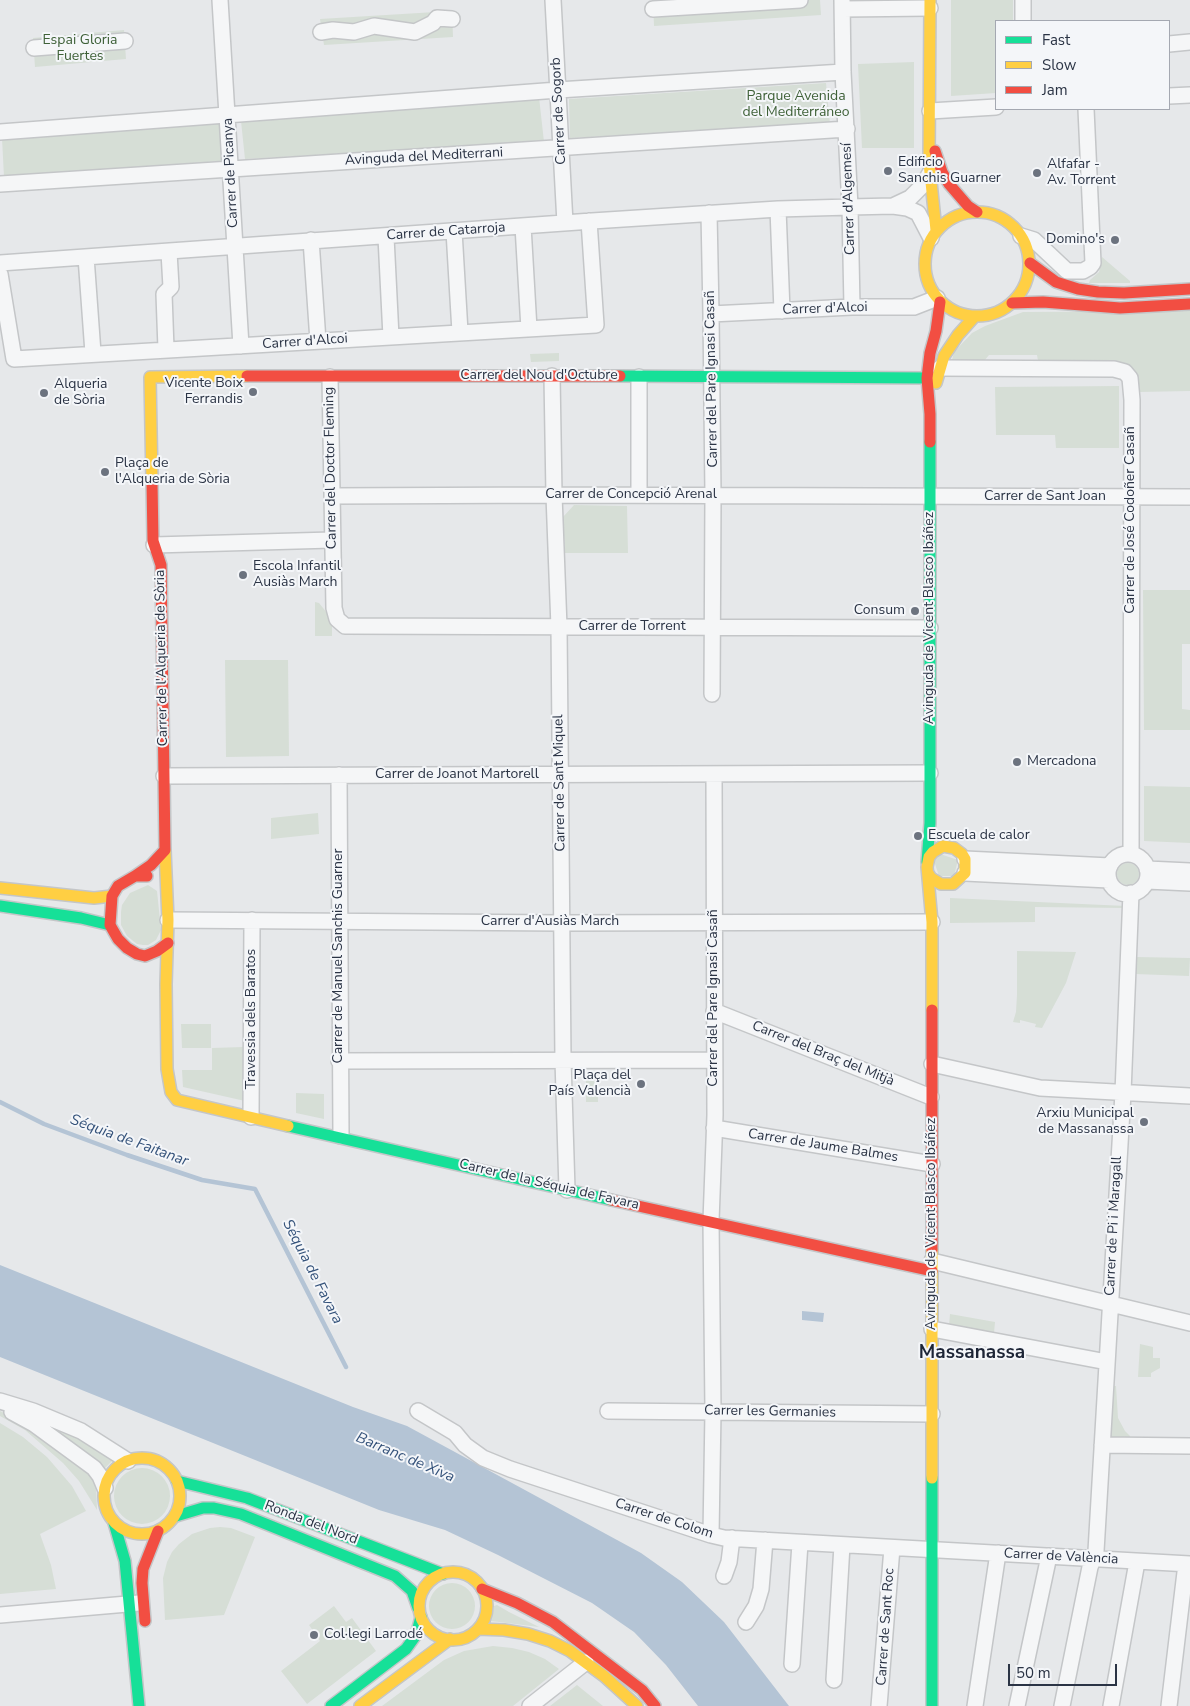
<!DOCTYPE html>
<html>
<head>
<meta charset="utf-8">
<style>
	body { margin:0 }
	#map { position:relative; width:1190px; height:1706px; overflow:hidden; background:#e6e8ea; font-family:"Nunito Sans",sans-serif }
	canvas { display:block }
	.legend { position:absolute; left:995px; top:20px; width:175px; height:90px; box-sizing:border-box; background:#f4f6f9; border:1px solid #a4a8b1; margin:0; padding:6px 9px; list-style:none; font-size:15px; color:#2b3445 }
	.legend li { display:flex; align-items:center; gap:10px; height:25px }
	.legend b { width:25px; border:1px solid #a4a8b1 }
	.scale { position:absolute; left:1008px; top:1664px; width:109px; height:22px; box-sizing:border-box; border:2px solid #2b3445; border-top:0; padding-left:6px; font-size:15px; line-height:18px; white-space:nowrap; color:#2b3445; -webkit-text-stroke:4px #f4f6f9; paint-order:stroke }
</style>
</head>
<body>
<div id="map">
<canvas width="1190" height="1706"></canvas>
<ul class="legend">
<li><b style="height:6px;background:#16e098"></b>Fast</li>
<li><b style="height:6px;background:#ffcf43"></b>Slow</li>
<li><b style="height:6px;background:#f24e42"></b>Jam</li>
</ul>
<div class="scale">50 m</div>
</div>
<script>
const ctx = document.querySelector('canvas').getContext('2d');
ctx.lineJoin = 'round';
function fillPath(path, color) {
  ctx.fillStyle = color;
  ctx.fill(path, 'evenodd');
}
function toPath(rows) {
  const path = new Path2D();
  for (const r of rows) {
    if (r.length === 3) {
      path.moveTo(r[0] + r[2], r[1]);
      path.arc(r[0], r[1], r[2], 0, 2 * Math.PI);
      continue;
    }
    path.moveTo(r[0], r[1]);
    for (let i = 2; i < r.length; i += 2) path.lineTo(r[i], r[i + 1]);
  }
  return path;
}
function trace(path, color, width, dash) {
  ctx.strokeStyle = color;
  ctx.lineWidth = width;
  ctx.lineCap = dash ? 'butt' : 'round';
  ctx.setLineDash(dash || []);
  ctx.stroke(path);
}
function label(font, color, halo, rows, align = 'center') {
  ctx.font = font + ' "Nunito Sans",sans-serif';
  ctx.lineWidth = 4;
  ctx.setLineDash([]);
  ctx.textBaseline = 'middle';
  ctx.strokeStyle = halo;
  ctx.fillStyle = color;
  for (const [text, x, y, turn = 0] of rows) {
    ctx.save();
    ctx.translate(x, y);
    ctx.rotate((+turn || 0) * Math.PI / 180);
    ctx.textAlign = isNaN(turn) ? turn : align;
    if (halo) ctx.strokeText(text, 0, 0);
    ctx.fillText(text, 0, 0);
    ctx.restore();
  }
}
const green = toPath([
	[653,0,820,0,821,15,654,26],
	[951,0,1013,0,1013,21,996,21,996,93,951,96],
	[452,11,453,37,324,45,320,19],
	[124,30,126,59,35,67,33,38],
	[914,62,914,148,862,148,858,64],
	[826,83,830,124,570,138,569,99],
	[539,97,544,142,245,159,241,121],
	[220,121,221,161,4,177,2,138],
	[1102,257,1130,281,1130,283,1089,283,1090,280,1099,272],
	[1190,311,1190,391,1139,392,1138,375,1107,362,1038,361,1037,355,989,355,984,361,952,360,954,352,972,333,985,326,1023,312],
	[559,353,559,361,531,362,530,354],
	[1119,386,1119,448,1056,448,1055,435,996,435,995,387],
	[574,505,627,506,628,553,565,553,563,517],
	[1143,590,1190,590,1190,644,1182,644,1182,709,1190,710,1190,730,1144,730],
	[315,602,319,603,332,619,332,636,315,636],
	[225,660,288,660,289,756,226,757],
	[1144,786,1190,787,1190,843,1144,841],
	[318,813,319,834,271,839,271,818],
	[940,854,958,860,954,876,939,876,934,861],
	[1128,874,11],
	[148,885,157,891,161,930,156,940,148,945,143,945,137,944,127,936,121,925,121,912,122,905,130,893],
	[950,898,1126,906,1126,908,1035,907,1035,922,950,923],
	[1017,951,1076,952,1066,983,1042,1028,1035,1027,1036,1024,1020,1020,1020,1023,1013,1022,1016,1012,1017,995],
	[1136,957,1190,958,1189,976,1135,974],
	[181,1024,211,1024,211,1048,182,1048],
	[243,1047,245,1101,183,1087,182,1070,212,1070,212,1048],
	[586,1071,598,1071,598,1102,586,1102],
	[296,1093,324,1094,324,1119,296,1113],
	[950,1314,995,1322,994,1333,949,1326],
	[1140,1344,1153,1347,1153,1358,1160,1358,1160,1368,1151,1373,1151,1377,1138,1377],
	[1112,1386,1116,1386,1118,1418,1125,1431,1130,1436,1130,1439,1110,1439],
	[0,1411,17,1419,89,1471,96,1483,97,1510,79,1481,63,1463,25,1430,0,1416],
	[25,1414,77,1434,115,1458,103,1470],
	[0,1423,23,1437,47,1457,72,1486,86,1511,40,1534,51,1565,56,1589,0,1594],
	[142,1496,28],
	[220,1527,231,1528,255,1537,224,1615,165,1620,163,1578,167,1562,172,1552,179,1544,192,1534,210,1528],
	[452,1606,23],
	[497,1605,509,1612,539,1627,491,1621,494,1606],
	[334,1606,346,1622,352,1618,376,1651,307,1704,281,1671,320,1641,309,1625],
	[493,1646,512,1648,529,1652,545,1659,559,1669,513,1706,382,1706,444,1660,464,1651],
	[577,1685,603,1706,550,1706]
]);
const water = toPath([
	[0,1265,353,1407,407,1426,641,1553,682,1582,724,1622,789,1706,698,1706,666,1665,634,1632,592,1603,498,1555,445,1530,379,1510,0,1357],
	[802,1311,824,1313,823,1322,802,1320]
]);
const stream = toPath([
	[0,1102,44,1124,127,1155,202,1180,255,1189,346,1367]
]);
const street = toPath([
	[220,0,241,346],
	[553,0,565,223],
	[842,0,843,72,850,207,852,307],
	[1023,0,1023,21],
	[653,9,800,0],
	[843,9,930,8],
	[321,32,333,30,354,32,374,26,415,32,433,23,437,18,452,19],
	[1169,44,1190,42],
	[34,48,125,41],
	[1169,96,1190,95],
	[930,111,996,107],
	[0,132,558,90,843,72],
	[0,184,847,129],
	[893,206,910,198,923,185,930,173],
	[778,209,782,311],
	[709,213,711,314,713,495,712,694],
	[523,226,529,329],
	[454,231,460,332],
	[1021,236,1034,240,1067,271,1083,271,1090,267,1093,263,1086,109],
	[386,237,391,337],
	[311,240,318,341],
	[86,257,93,353],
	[0,263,592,221,778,209,850,207,893,206,907,208,918,213,931,238],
	[0,274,14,359,596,325,589,221],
	[711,314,852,307,914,307,937,298],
	[166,349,164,294,171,287,169,252],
	[940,368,1114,369,1125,372,1130,378,1132,400,1131,854],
	[552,376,554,495,559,627,563,1060,567,1190],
	[330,377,334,608,337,619,345,626,930,628],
	[639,495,639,377],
	[332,496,554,495,1190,497],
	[154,545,332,540],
	[339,775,341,1136],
	[164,776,930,773],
	[1128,874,20],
	[965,859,1110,866],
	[1147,869,1190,871],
	[965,873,1109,880],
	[1147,881,1190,883],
	[168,920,561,923,932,922],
	[714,1011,931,1097],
	[339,1061,714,1060],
	[932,1064,1040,1088,1190,1096],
	[251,1117,252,920],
	[714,1128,932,1164],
	[932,1261,1190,1323],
	[932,1329,1107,1362],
	[0,1401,33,1411,81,1431,128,1461],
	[418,1411,455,1433,465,1445,483,1458,510,1469,711,1535,724,1538,1190,1564],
	[608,1411,932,1414],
	[12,1412,34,1424,94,1468,100,1476,105,1488],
	[1102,1445,1190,1446],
	[711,1535,713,1411,711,1221,715,1115,714,774],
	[724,1576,729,1562,732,1538],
	[0,1615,139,1603],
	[746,1622,756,1606,761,1589,765,1540],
	[792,1664,800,1543],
	[834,1680,842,1545],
	[530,1706,586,1662],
	[879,1706,892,1548],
	[975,1706,998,1553],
	[1017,1706,1049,1556],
	[1062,1706,1090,1567,1096,1551,1123,1093,1131,893],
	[1111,1706,1137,1562],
	[1169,1706,1186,1564]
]);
const fast = toPath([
	[620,376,927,378],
	[927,862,930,823,930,442],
	[0,906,81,918,110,925],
	[288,1126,611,1200],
	[932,1478,932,1706],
	[177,1481,247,1498,443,1574],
	[176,1516,203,1508,214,1508,241,1514,395,1576,412,1591,418,1608],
	[114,1523,125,1561,139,1706],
	[331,1706,406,1649,416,1635,421,1617]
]);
const slow = toPath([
	[930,0,929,163,936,230],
	[977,264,52],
	[936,383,944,356,958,335,974,317],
	[152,482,150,377,247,376],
	[165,850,168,920,166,984,167,1069,171,1092,177,1100,288,1126],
	[928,873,931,878,941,884,953,884,965,873,965,859,962,854,954,848,943,846,933,852,929,857,927,867,932,922,932,1010],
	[0,888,94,898,112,896],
	[932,1250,932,1478],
	[142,1496,38],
	[453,1606,34],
	[478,1629,504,1630,528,1634,550,1641,570,1651,604,1676,637,1706],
	[360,1706,450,1639]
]);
const jam = toPath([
	[935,151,942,172,949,184,968,206,977,212],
	[1030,263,1056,282,1078,289,1098,292,1124,293,1190,289],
	[1012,303,1043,302,1120,308,1190,304],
	[247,376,620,376],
	[930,442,930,414,927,378,930,353,936,331,940,302],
	[135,876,151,865,165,850,161,565,153,541,152,482],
	[147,876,135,876,118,886,112,896,110,925,118,939,127,948,137,954,145,956,157,951,168,943],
	[932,1010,932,1250],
	[611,1200,932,1271],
	[482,1589,517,1603,553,1622,642,1690,655,1706],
	[145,1621,142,1583,143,1569,158,1531]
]);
const markers = [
	[888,171,5,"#6c737f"],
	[1037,173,5,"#6c737f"],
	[1115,240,5,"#6c737f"],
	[253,392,5,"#6c737f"],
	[44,393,5,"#6c737f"],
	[105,472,5,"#6c737f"],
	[243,575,5,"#6c737f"],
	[915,611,5,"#6c737f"],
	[1017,762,5,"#6c737f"],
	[918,836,5,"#6c737f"],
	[641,1084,5,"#6c737f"],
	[1144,1122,5,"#6c737f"],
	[314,1635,5,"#6c737f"]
];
const parkNames = [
	["Espai Gloria",80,41],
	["Fuertes",80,57],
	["Parque Avenida",796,97],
	["del Mediterráneo",796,113]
];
const streetNames = [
	["Carrer de Sogorb",559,111,-93],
	["Avinguda del Mediterrani",424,157,-3],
	["Carrer de Picanya",231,173,-93],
	["Carrer d’Algemesí",849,199,-92],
	["Carrer de Catarroja",446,232,-4],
	["Carrer d'Alcoi",825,309,-2],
	["Carrer d'Alcoi",305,342,-4],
	["Carrer del Nou d'Octubre",539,376],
	["Carrer del Pare Ignasi Casañ",712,379,-91],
	["Carrer del Doctor Fleming",331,468,-91],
	["Carrer de Concepció Arenal",631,495],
	["Carrer de Sant Joan",1045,497],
	["Carrer de José Codoñer Casañ",1131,520,-90],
	["Avinguda de Vicent Blasco Ibáñez",930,618,-90],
	["Carrer de Torrent",632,627],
	["Carrer de l'Alqueria de Sòria",162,658,-91],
	["Carrer de Joanot Martorell",457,775],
	["Carrer de Sant Miquel",560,783,-91],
	["Carrer d'Ausiàs March",550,922],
	["Carrer de Manuel Sanchis Guarner",339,956,-90],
	["Carrer del Pare Ignasi Casañ",714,998,-90],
	["Travessia dels Baratos",252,1019,-90],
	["Carrer del Braç del Mitjà",823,1054,22],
	["Carrer de Jaume Balmes",823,1146,9],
	["Carrer de la Séquia de Favara",549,1185,13],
	["Avinguda de Vicent Blasco Ibáñez",932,1224,-90],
	["Carrer de Pi i Maragall",1114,1226,-87],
	["Carrer les Germanies",770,1412,1],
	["Carrer de Colom",664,1519,18],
	["Ronda del Nord",311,1523,21],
	["Carrer de València",1061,1557,3],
	["Carrer de Sant Roc",886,1627,-86]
];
const poiNames = [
	["Edificio",898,163],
	["Sanchis Guarner",898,179],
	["Alfafar -",1047,165],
	["Av. Torrent",1047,181],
	["Domino's",1105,240,"right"],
	["Vicente Boix",243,384,"right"],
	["Ferrandis",243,400,"right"],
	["Alqueria",54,385],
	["de Sòria",54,401],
	["Plaça de",115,464],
	["l'Alqueria de Sòria",115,480],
	["Escola Infantil",253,567],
	["Ausiàs March",253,583],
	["Consum",905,611,"right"],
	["Mercadona",1027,762],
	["Escuela de calor",928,836],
	["Plaça del",631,1076,"right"],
	["País Valencià",631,1092,"right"],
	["Arxiu Municipal",1134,1114,"right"],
	["de Massanassa",1134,1130,"right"],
	["Col·legi Larrodé",324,1635]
];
const waterNames = [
	["Séquia de Faitanar",129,1141,20],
	["Séquia de Favara",312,1272,63],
	["Barranc de Xiva",405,1458,23]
];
const districtNames = [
	["Massanassa",972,1353]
];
fillPath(green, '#d6ded6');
fillPath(water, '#b4c4d5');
trace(stream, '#b4c4d5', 4.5);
trace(street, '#c4c6c8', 18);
trace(fast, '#c4c6c8', 14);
trace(slow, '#c4c6c8', 14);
trace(jam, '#c4c6c8', 14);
trace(street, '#f5f6f7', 15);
trace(fast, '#16e098', 11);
trace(slow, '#ffcf43', 11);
trace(jam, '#f24e42', 11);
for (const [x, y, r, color] of markers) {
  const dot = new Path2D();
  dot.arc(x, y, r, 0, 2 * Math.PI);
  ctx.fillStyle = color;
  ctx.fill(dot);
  trace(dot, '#f4f6f9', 2);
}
label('14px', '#3f6138', '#f4f6f9', parkNames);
label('14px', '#2b3445', '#f4f6f9', streetNames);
label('14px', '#2b3445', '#f4f6f9', poiNames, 'left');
label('italic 15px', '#34527a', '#f4f6f9', waterNames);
label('bold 19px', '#1d2536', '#f4f6f9', districtNames);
</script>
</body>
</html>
